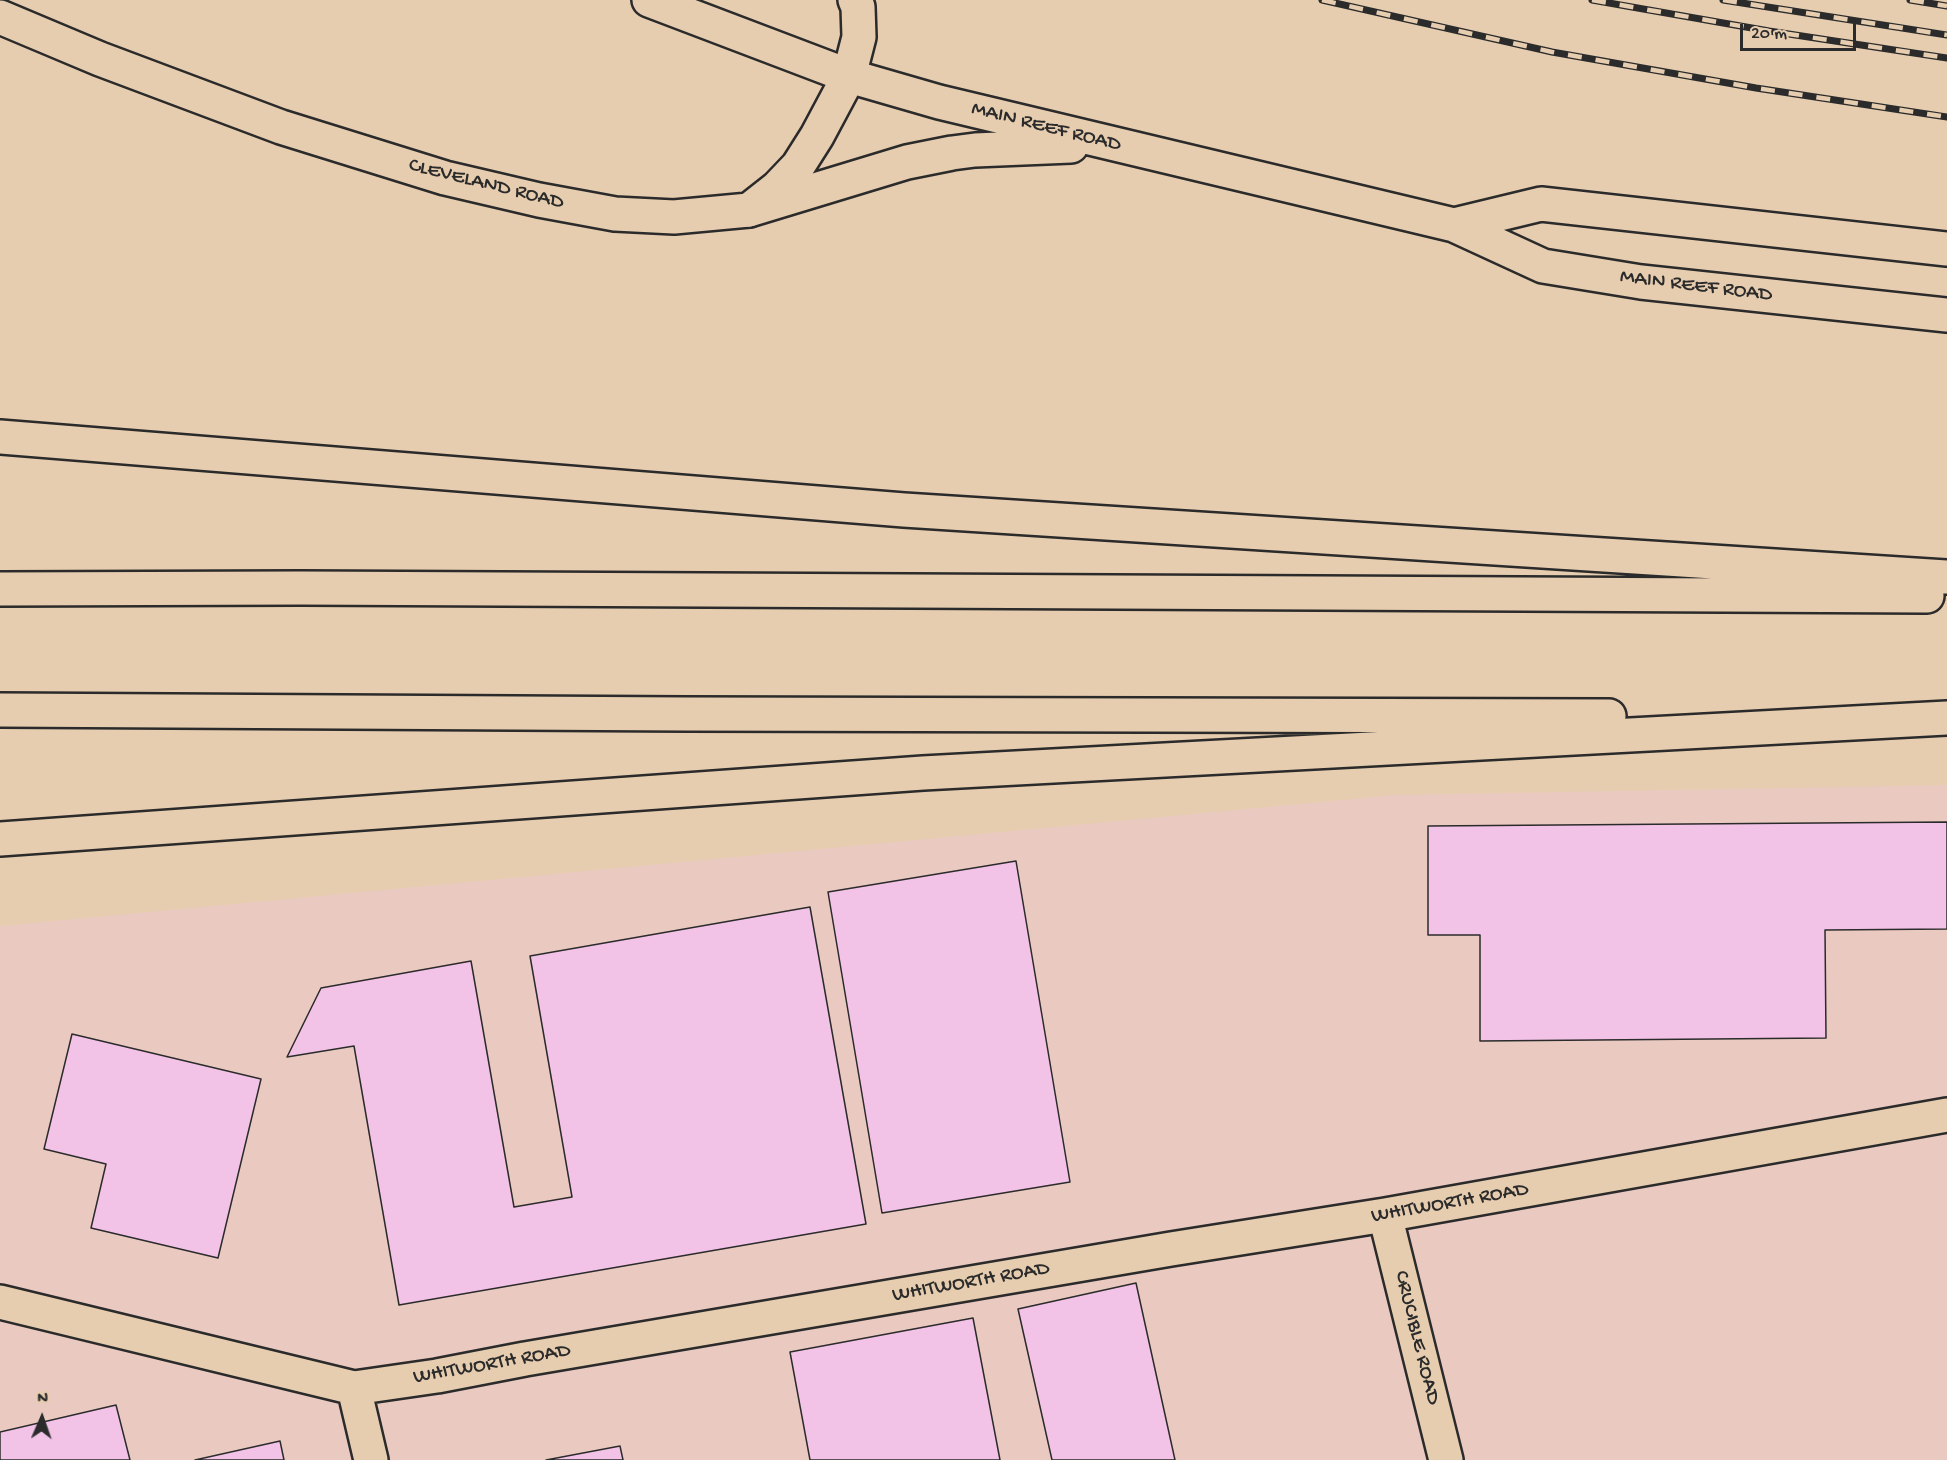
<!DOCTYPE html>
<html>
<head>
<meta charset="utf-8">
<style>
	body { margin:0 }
	#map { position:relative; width:1947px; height:1460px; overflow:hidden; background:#e7cdaf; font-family:"Gochi Hand",sans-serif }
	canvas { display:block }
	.north { position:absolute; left:12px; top:1388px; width:60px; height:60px; -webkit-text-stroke:4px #e7cdaf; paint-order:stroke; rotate:2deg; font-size:16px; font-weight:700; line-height:24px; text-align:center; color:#2b2b2b }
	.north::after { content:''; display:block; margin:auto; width:21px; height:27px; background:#2b2b2b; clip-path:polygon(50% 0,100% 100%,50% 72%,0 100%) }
	.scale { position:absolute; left:1740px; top:24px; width:116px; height:27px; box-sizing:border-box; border:3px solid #2b2b2b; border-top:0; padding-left:8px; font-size:18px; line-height:21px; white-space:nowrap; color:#2b2b2b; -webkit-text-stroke:4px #e7cdaf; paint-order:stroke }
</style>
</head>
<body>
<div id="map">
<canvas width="1947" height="1460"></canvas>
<div class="north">N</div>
<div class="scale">20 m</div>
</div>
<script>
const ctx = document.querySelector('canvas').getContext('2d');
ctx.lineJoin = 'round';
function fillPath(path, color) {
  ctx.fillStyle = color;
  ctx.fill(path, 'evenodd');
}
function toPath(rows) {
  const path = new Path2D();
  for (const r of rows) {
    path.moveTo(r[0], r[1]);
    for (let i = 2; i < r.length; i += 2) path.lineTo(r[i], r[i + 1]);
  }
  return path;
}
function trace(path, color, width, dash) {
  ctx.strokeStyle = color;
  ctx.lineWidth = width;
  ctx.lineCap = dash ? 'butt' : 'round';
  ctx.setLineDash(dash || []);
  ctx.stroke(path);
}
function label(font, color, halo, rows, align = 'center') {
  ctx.font = font + ' "Gochi Hand",sans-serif';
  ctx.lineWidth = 6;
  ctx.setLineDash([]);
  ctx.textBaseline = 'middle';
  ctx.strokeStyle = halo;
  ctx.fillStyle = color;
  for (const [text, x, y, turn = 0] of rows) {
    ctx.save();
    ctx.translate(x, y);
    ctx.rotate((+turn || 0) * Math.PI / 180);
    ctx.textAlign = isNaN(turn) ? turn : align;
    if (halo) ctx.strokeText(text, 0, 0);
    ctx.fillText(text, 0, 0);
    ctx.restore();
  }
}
const built = toPath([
	[1947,785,1947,1460,0,1460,0,926,1395,795]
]);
const building = toPath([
	[1947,822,1947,929,1825,930,1826,1038,1480,1041,1480,935,1428,935,1428,826,1947,822],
	[1016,861,1070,1182,882,1213,828,892,1016,861],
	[810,907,866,1224,399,1305,354,1046,287,1057,321,988,471,961,514,1207,572,1197,530,956,810,907],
	[72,1034,261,1079,218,1258,91,1228,106,1164,44,1149,72,1034],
	[1136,1283,1175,1460,1052,1460,1018,1309,1136,1283],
	[973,1318,1000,1460,810,1460,790,1352,973,1318],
	[116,1405,130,1460,0,1460,0,1432,116,1405],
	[280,1441,284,1460,195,1460,280,1441],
	[620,1446,623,1460,546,1460,620,1446]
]);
const minor = toPath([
	[0,17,100,59,281,127,445,178,539,200,615,214,674,217,749,210,777,188,798,166,817,136,849,76,859,37,858,7,855,0],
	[1385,1215,1446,1460],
	[0,1302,354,1388,437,1376,525,1359,1171,1249,1385,1215,1947,1115],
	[354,1388,371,1460]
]);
const major = toPath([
	[649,0,849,76,939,102,1454,225,1543,266,1641,282,1947,315],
	[749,210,907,162,952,153,975,150,1071,146],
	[1454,225,1541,204,1947,249]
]);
const highway = toPath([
	[0,437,904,510,1947,577],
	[0,589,300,588,1927,596],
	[0,710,686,714,1609,716],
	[0,839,923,773,1947,718]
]);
const rail = toPath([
	[1322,0,1552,52,1756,88,1947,117],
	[1592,0,1769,31,1947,58],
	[1723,0,1947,35],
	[1910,0,1947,6]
]);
const streetNames = [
	["MAIN REEF ROAD",1046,128,14],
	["CLEVELAND ROAD",486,185,14],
	["MAIN REEF ROAD",1696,287,7],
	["WHITWORTH ROAD",1450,1204,-10],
	["WHITWORTH ROAD",971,1283,-10],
	["CRUCIBLE ROAD",1416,1338,76],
	["WHITWORTH ROAD",492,1365,-10]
];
fillPath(built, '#eacac0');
fillPath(building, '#f2c3e7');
trace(building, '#2b2b2b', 1.5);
trace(minor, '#2b2b2b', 38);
trace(major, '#2b2b2b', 38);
trace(highway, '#2b2b2b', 38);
trace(minor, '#e7cdaf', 33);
trace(major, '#e7cdaf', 33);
trace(highway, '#e7cdaf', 33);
trace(rail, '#2b2b2b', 7);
trace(rail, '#e7cdaf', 4.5, [14]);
label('21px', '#2b2b2b', '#e7cdaf', streetNames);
</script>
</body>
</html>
